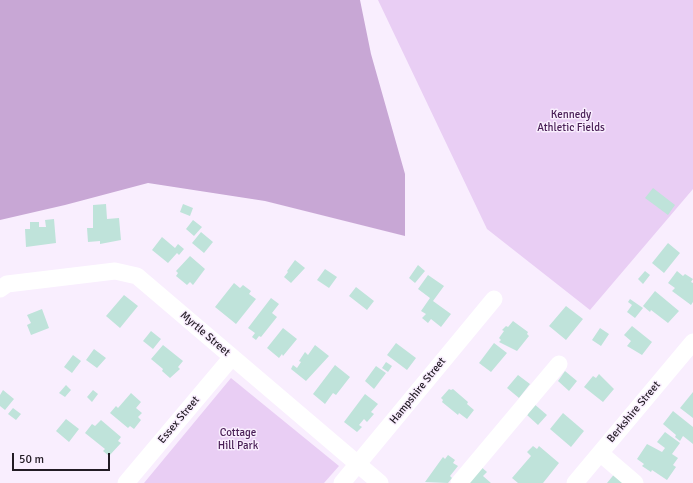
<!DOCTYPE html>
<html>
<head>
<meta charset="utf-8">
<style>
	body { margin:0 }
	#map { position:relative; width:693px; height:483px; overflow:hidden; background:#f9eefe; font-family:Signika,sans-serif }
	canvas { display:block }
	.scale { position:absolute; left:12px; top:453px; width:98px; height:18px; box-sizing:border-box; border:2px solid #221b24; border-top:0; padding-left:5px; font-size:12px; line-height:14px; white-space:nowrap; color:#221b24; -webkit-text-stroke:3px #f9eefe; paint-order:stroke }
</style>
</head>
<body>
<div id="map">
<canvas width="693" height="483"></canvas>
<div class="scale">50 m</div>
</div>
<script>
const ctx = document.querySelector('canvas').getContext('2d');
ctx.lineJoin = 'round';
function fillPath(path, color) {
  ctx.fillStyle = color;
  ctx.fill(path, 'evenodd');
}
function toPath(rows) {
  const path = new Path2D();
  for (const r of rows) {
    path.moveTo(r[0], r[1]);
    for (let i = 2; i < r.length; i += 2) path.lineTo(r[i], r[i + 1]);
  }
  return path;
}
function trace(path, color, width, dash) {
  ctx.strokeStyle = color;
  ctx.lineWidth = width;
  ctx.lineCap = dash ? 'butt' : 'round';
  ctx.setLineDash(dash || []);
  ctx.stroke(path);
}
function label(font, color, halo, rows, align = 'center') {
  ctx.font = font + ' Signika,sans-serif';
  ctx.lineWidth = 3;
  ctx.setLineDash([]);
  ctx.textBaseline = 'middle';
  ctx.strokeStyle = halo;
  ctx.fillStyle = color;
  for (const [text, x, y, turn = 0] of rows) {
    ctx.save();
    ctx.translate(x, y);
    ctx.rotate((+turn || 0) * Math.PI / 180);
    ctx.textAlign = isNaN(turn) ? turn : align;
    if (halo) ctx.strokeText(text, 0, 0);
    ctx.fillText(text, 0, 0);
    ctx.restore();
  }
}
const green = toPath([
	[378,0,693,0,693,189,590,310,487,229],
	[231,378,339,466,324,483,144,483]
]);
const water = toPath([
	[0,0,360,0,371,54,405,174,405,236,265,201,148,183,65,205,0,220]
]);
const building = toPath([
	[653,188,675,205,668,215,645,198],
	[106,204,107,219,119,218,121,240,100,244,100,241,88,242,87,228,93,228,93,205],
	[183,204,193,208,190,216,180,212],
	[54,219,56,243,26,247,25,229,30,229,30,222,39,222,39,227,46,227,45,220],
	[193,220,202,227,194,236,186,229],
	[201,232,213,242,204,253,192,243],
	[162,237,175,248,178,244,184,249,179,255,177,253,168,263,152,250],
	[668,243,680,253,664,273,652,263],
	[190,256,205,269,193,285,190,282,187,285,176,276,178,273,176,271],
	[295,260,305,268,291,283,284,277,288,272,287,271],
	[418,265,425,271,415,283,409,278],
	[325,269,337,277,329,288,317,280],
	[645,271,650,275,643,284,638,279],
	[677,271,683,276,685,274,693,279,691,282,693,283,693,302,691,305,672,291,675,288,668,283],
	[428,275,444,286,433,301,451,314,441,327,431,319,428,323,422,318,426,314,421,311,430,298,418,289],
	[234,283,240,288,243,285,251,291,249,294,256,299,236,324,215,307],
	[356,287,374,301,367,310,349,296],
	[655,291,679,311,668,323,651,310,650,312,643,306],
	[124,295,138,306,120,328,106,316],
	[271,298,279,304,272,313,277,317,261,337,259,336,256,340,252,337,255,333,248,328],
	[630,299,643,308,635,318,627,312,632,305,628,302],
	[566,306,583,319,566,340,549,326],
	[42,309,49,328,31,335,27,325,31,323,27,315],
	[513,321,528,332,527,334,529,336,517,351,499,342,501,340,499,338,504,331,502,330,506,326,508,327],
	[632,326,652,342,642,355,627,346,631,341,624,335],
	[283,328,297,339,283,356,282,354,279,358,267,348],
	[600,328,609,334,601,346,592,340],
	[151,331,161,339,153,349,143,341],
	[396,343,416,358,407,370,387,355],
	[494,343,507,353,491,372,479,363],
	[163,345,183,361,178,367,180,369,170,378,162,371,163,369,151,359],
	[315,345,329,356,306,381,291,369,293,365,297,368,301,362,299,361,305,352,308,355],
	[94,349,106,358,97,368,86,360],
	[73,355,81,361,72,373,64,367],
	[386,362,392,366,388,372,382,368],
	[335,365,350,377,336,395,333,393,325,404,313,394],
	[376,366,386,373,374,389,365,381],
	[565,371,577,381,569,391,558,381],
	[599,374,614,389,603,402,584,387,593,376,596,378],
	[518,375,530,384,519,398,507,388],
	[66,385,71,390,65,397,59,393],
	[449,389,451,390,453,389,468,402,467,404,474,410,467,419,459,413,458,415,442,402,443,400,441,398],
	[3,390,14,399,5,410,0,406,0,395],
	[93,390,98,394,92,402,87,397],
	[693,392,693,418,680,408],
	[131,393,141,402,136,408,142,413,138,417,141,420,134,429,130,426,128,428,110,413,116,406,118,408],
	[365,394,378,404,371,412,374,414,367,422,364,419,359,425,362,427,357,432,344,422],
	[533,403,547,415,538,425,527,415,528,414,526,412],
	[13,408,21,414,16,420,8,414],
	[673,411,693,427,693,444,683,436,680,441,675,437,676,435,663,424],
	[563,413,584,431,571,447,550,429],
	[66,419,79,429,69,442,56,431],
	[101,420,121,437,118,441,121,443,109,456,103,451,105,449,85,433,92,424,95,426],
	[665,432,680,443,672,454,678,458,673,465,676,467,667,480,652,470,651,472,642,466,644,464,637,459,647,444,662,452,665,448,657,442],
	[533,446,537,449,539,446,559,463,543,483,518,483,512,478,531,456,527,452],
	[448,455,455,460,453,463,458,466,450,476,452,478,448,483,425,482,443,457,445,459],
	[479,465,487,472,483,476,491,483,464,483],
	[616,472,630,483,607,483]
]);
const minor = toPath([
	[0,289,7,284,115,271,137,276,380,483],
	[600,453,635,483],
	[126,483,232,357],
	[342,483,494,299],
	[459,483,559,364],
	[575,483,693,342]
]);
const parkNames = [
	["Kennedy",571,115],
	["Athletic Fields",571,128],
	["Cottage",238,433],
	["Hill Park",238,446]
];
const streetNames = [
	["Myrtle Street",205,334,41],
	["Hampshire Street",418,391,-51],
	["Berkshire Street",634,412,-50],
	["Essex Street",179,420,-50]
];
fillPath(green, '#e9cef4');
fillPath(water, '#c8a7d5');
fillPath(building, '#bfe3da');
trace(minor, '#fff', 17);
label('11px', '#4a2057', '#f9eefe', parkNames);
label('11px', '#221b24', '#f9eefe', streetNames);
</script>
</body>
</html>
